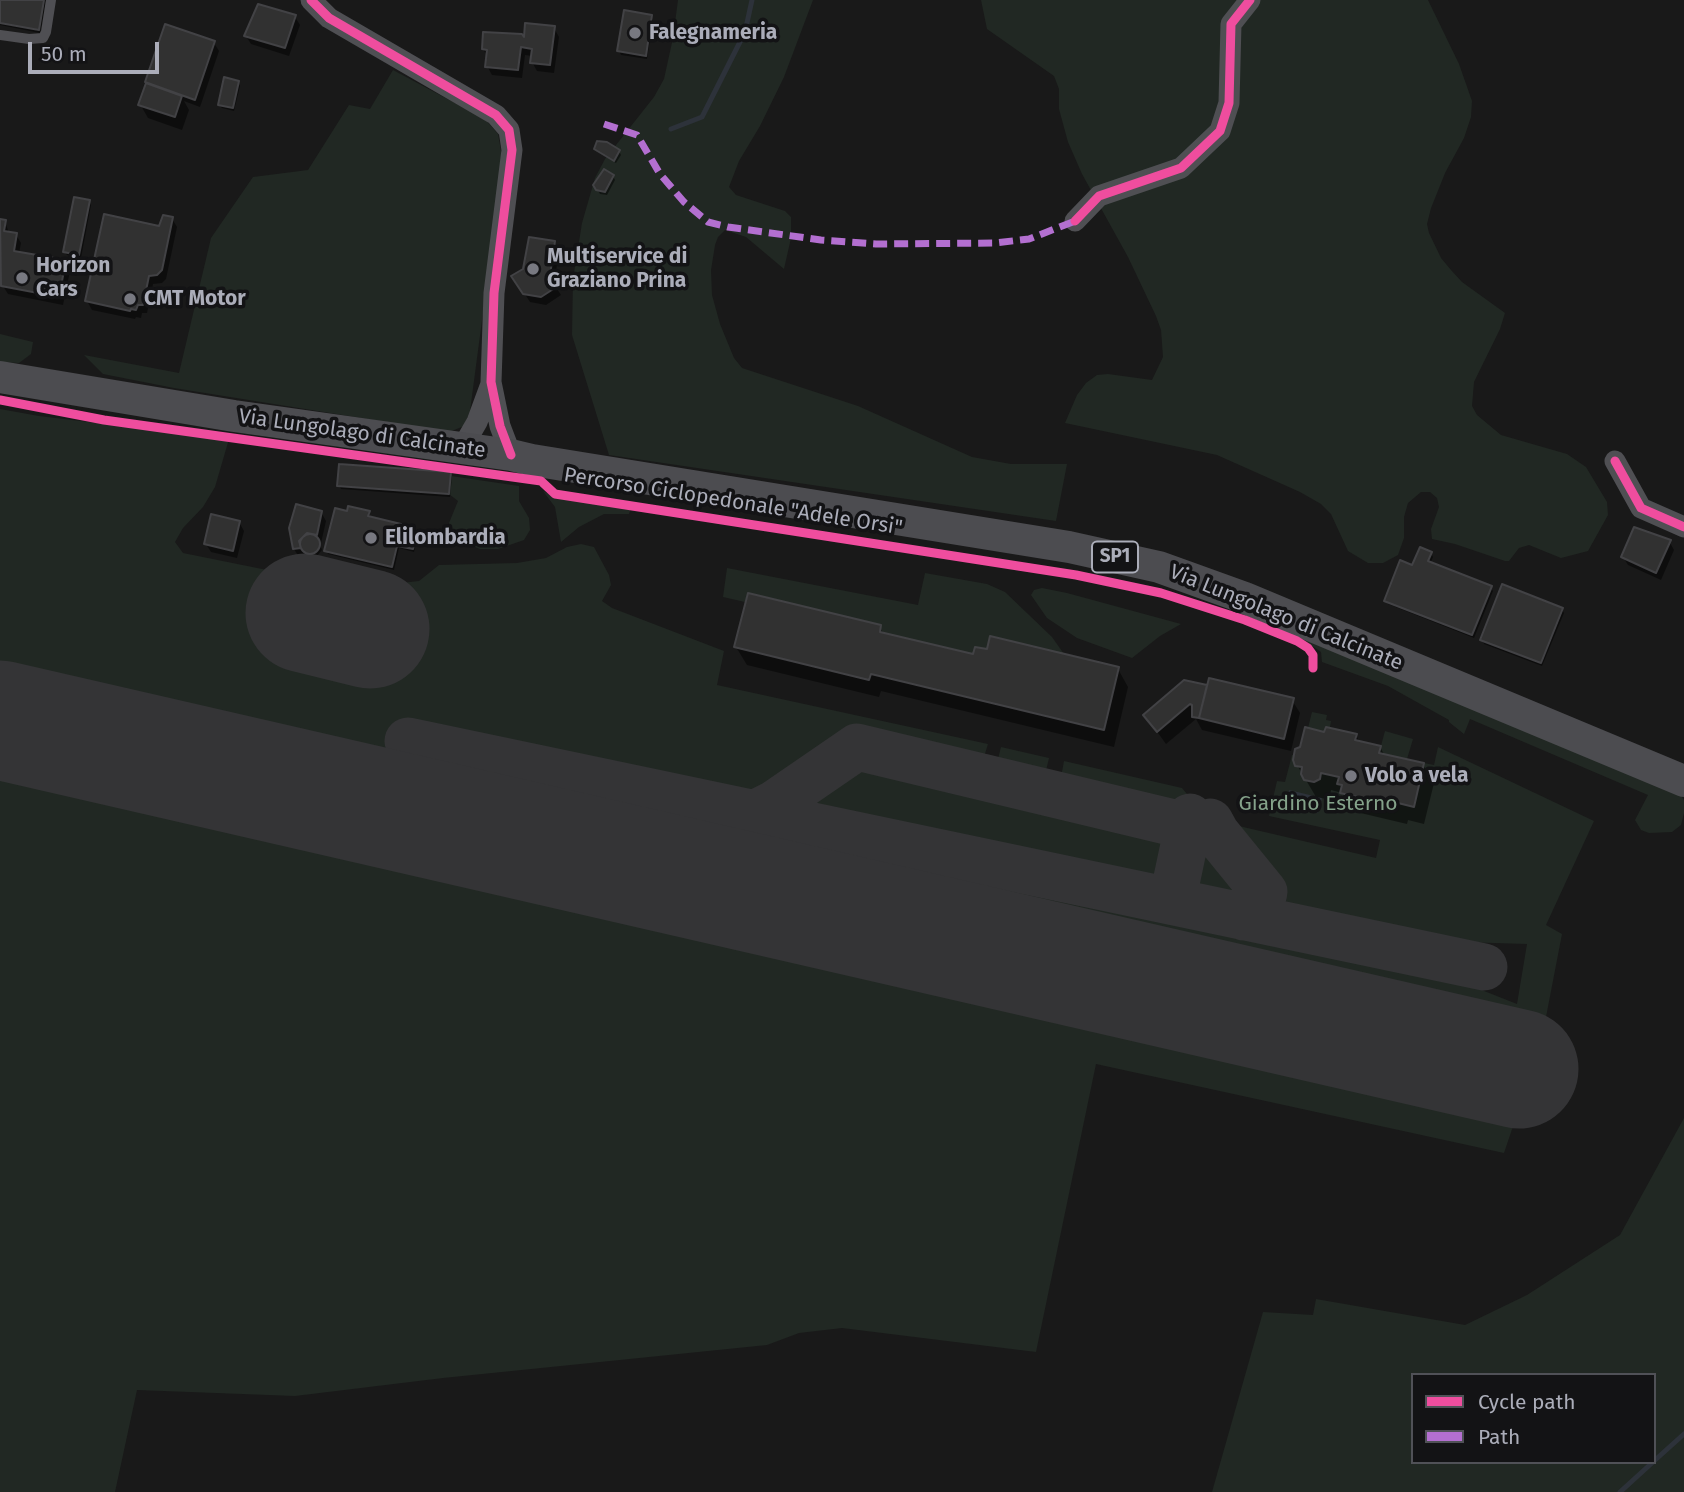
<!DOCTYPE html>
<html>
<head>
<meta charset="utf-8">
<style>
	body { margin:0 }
	#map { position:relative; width:1684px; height:1492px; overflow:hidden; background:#191919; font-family:"Fira Sans",sans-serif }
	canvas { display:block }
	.legend { position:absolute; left:1411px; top:1373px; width:245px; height:91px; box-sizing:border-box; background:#131315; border:2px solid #505157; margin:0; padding:9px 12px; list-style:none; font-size:21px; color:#abadb9 }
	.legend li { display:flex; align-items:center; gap:14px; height:35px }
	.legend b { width:35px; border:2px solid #505157 }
	.scale { position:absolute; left:28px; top:42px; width:131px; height:32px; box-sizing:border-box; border:4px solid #abadb9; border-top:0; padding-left:9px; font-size:21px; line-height:24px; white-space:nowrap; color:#abadb9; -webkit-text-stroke:5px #131315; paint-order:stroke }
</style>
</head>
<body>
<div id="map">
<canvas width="1684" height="1492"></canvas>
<ul class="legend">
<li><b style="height:9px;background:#ef4d9e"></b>Cycle path</li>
<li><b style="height:9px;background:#b36fd0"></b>Path</li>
</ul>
<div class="scale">50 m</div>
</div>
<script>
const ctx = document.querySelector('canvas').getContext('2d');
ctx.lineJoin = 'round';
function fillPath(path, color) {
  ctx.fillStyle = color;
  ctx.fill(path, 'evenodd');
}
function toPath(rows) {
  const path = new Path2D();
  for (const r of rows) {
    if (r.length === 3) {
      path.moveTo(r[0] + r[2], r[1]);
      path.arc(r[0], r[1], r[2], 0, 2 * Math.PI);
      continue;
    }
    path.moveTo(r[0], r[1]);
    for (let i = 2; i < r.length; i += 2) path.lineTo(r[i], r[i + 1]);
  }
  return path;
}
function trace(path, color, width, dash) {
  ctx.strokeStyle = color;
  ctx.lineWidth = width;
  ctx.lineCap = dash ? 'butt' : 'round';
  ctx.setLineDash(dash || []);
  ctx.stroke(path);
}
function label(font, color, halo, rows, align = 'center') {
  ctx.font = font + ' "Fira Sans",sans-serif';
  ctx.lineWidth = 7;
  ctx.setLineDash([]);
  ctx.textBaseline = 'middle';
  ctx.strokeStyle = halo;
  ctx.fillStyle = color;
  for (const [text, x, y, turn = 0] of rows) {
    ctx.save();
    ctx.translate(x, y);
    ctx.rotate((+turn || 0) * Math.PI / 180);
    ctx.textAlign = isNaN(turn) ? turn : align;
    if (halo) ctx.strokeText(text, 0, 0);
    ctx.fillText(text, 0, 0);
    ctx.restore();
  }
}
const green = toPath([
	[678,0,813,0,784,77,760,126,739,161,729,187,736,195,785,211,791,217,791,238,784,269,746,237,725,230,718,237,715,245,711,270,712,295,720,324,734,358,742,368,858,406,972,457,1011,464,1067,464,1056,521,609,455,572,335,573,279,582,223,595,178,605,159,654,97,664,79,673,38],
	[981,0,1428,0,1459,64,1472,101,1471,117,1464,138,1445,173,1431,208,1427,224,1429,233,1441,258,1451,270,1462,282,1505,313,1500,329,1474,382,1472,406,1477,415,1501,435,1567,454,1586,467,1607,502,1608,515,1588,551,1561,558,1529,545,1519,548,1509,561,1505,561,1455,544,1432,539,1431,529,1439,507,1437,498,1430,492,1421,492,1408,503,1404,517,1404,538,1398,555,1383,563,1368,563,1348,551,1331,514,1321,504,1300,492,1217,455,1065,423,1077,395,1086,383,1097,375,1108,374,1152,380,1163,357,1161,330,1156,316,1128,257,1082,174,1068,142,1059,109,1059,89,1054,76,987,29],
	[393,70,485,119,498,134,503,162,470,411,464,426,449,432,174,388,103,374,84,355,179,373,211,238,253,177,308,170,349,105,370,109],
	[0,334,33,342,31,354,19,363,0,362],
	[0,409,39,416,229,439,215,487,203,507,183,528,175,542,183,553,272,571,290,578,295,558,339,569,341,580,331,613,301,606,298,617,374,636,377,624,346,617,356,573,401,583,419,581,439,565,517,563,546,558,567,547,581,544,594,547,609,575,611,585,602,601,612,608,724,651,717,685,988,744,984,757,979,763,973,765,848,738,769,794,407,720,398,756,1464,983,1517,1004,1527,944,1461,942,1287,905,1227,834,1226,823,1376,858,1380,840,1269,816,1277,781,1285,782,1292,755,1294,755,1293,760,1295,766,1302,767,1301,774,1304,780,1315,781,1320,779,1321,773,1339,777,1338,784,1342,785,1340,793,1397,806,1398,803,1414,806,1424,763,1434,765,1438,747,1594,821,1546,925,1562,934,1541,1043,1504,1153,1096,1064,1036,1352,842,1328,799,1333,767,1345,443,1378,295,1396,137,1390,115,1492,0,1492],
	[451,476,519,486,519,501,529,518,530,530,524,540,498,549,480,549,463,542,452,533,449,523,458,501,449,494],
	[543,491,556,498,631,507,629,514,604,514,579,527,561,542,555,507],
	[727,568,918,605,925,573,987,584,1005,592,1052,637,1064,654,990,637,987,649,975,647,973,654,880,632,881,625,748,593,745,602,723,597],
	[1042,588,1067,593,1181,624,1160,636,1132,658,1077,638,1047,618,1031,595,1034,590],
	[1299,637,1680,794,1684,800,1684,813,1681,825,1672,832,1649,833,1641,830,1635,820,1648,795,1470,719,1464,734,1449,722,1449,720,1388,686,1322,662,1321,652],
	[1312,712,1327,715,1326,720,1331,721,1330,727,1326,727,1324,732,1308,728],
	[1385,731,1413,739,1407,759,1379,753],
	[1001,747,1049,758,1043,783,995,771],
	[859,754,1181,831,1170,880,794,801,805,788],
	[1064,761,1182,788,1187,794,1183,816,1059,788],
	[1195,836,1219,845,1243,876,1247,885,1246,893,1242,895,1185,882],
	[1684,1118,1684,1492,1212,1492,1263,1312,1313,1315,1316,1299,1465,1325,1527,1295,1620,1235],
	[1413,1375,1654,1375,1654,1462,1413,1462]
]);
const water = toPath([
	[1289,790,1322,798,1318,813,1286,806]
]);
const shadow = toPath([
	[2,0,46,0,40,33,0,25],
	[651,16,653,20,647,59,621,55,619,51],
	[295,17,300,25,289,56,251,44,246,36],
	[554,28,559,37,554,73,537,71,532,62,533,56,525,55,522,78,492,75,487,66,488,57,483,49,525,42],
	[214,43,219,51,200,107,184,101,189,110,182,130,148,118,140,104,147,82],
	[238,82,240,86,234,111,222,108,219,105],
	[596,149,619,151,621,155,616,163,598,152],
	[613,176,615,180,607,195,600,194,595,185],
	[89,201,91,205,81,258,67,255,64,251],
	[172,219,177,227,166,279,162,283,153,284,147,313,142,313,141,318,136,317,135,319,92,310,87,301],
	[0,221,5,222,9,233,16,235,21,243,19,253,65,262,70,271,63,305,8,294,3,286,0,286],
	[554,243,559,252,554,284,561,295,546,305,530,302,519,285],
	[450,474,452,477,450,497,341,489,339,485],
	[321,512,326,521,321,543,319,542,322,550,316,557,304,555,299,557,294,549,291,528],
	[348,513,368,513,370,519,416,533,418,536,414,552,399,548,394,570,328,554,326,550],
	[239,522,244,531,237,558,211,552,206,544],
	[1669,541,1674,550,1661,580,1628,565,1623,557],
	[1431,553,1433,557,1430,564,1490,587,1493,591,1474,638,1388,604,1386,601,1413,568],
	[1562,609,1564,613,1542,666,1484,644,1482,640],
	[880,627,884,635,975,656,1118,669,1128,687,1114,747,881,691,879,697,747,665,736,647],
	[1185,682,1292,700,1300,713,1291,751,1202,730,1196,719,1166,744,1145,715],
	[1325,734,1356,735,1360,743,1380,747,1385,756,1423,765,1434,783,1424,824,1408,820,1407,824,1352,811,1342,793,1331,790,1330,797,1326,799,1316,797,1297,765]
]);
const stream = toPath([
	[671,129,702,117,745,32,752,0],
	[1654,1461,1684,1434],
	[1620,1492,1653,1462]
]);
const taxiway = toPath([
	[408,741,1484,967],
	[754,814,774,804,857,747,1216,833],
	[1210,822,1216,833,1264,892,1260,907,1255,912,1244,917],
	[1157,898,1170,893,1176,883,1190,817]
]);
const runway = toPath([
	[305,613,370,629],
	[0,720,1519,1069]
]);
const building = toPath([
	[0,0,44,0,39,30,0,23,0,0],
	[258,4,296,15,285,48,244,36,258,4],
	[624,10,652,15,646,56,617,51,624,10],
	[525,23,555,26,550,65,530,63,532,49,521,47,518,70,485,67,487,50,482,49,483,32,522,34,524,37,525,23],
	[165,24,215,41,195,100,145,82,165,24],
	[224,77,239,81,233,108,218,105,224,77],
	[146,83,182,96,175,117,138,105,146,83],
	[597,141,607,142,620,150,614,161,594,149,597,141],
	[604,169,614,175,605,192,596,190,593,185,604,169],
	[74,197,90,200,79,255,63,252,74,197],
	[104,214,159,226,163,215,173,217,162,270,157,275,149,276,143,305,138,305,136,310,131,309,130,311,85,301,104,214],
	[0,219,6,220,4,231,17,233,14,251,66,260,59,297,1,286,0,219],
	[529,237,555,241,550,275,558,286,541,297,523,294,511,276,523,269,529,237],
	[339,464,451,472,449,494,337,486,339,464],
	[296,504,322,511,317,535,307,533,299,541,301,548,293,549,289,528,296,504],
	[348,506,370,511,368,516,401,524,401,527,417,531,413,549,397,546,392,567,324,551,335,508,347,511,348,506],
	[211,514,240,521,233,551,204,544,211,514],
	[1634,527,1671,540,1656,573,1621,557,1634,527],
	[310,544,10],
	[1420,547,1432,552,1428,561,1492,586,1472,635,1384,601,1400,560,1412,565,1420,547],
	[1502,584,1563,608,1541,663,1480,640,1502,584],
	[748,593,881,625,880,632,973,654,975,647,987,649,990,636,1119,667,1104,730,871,674,869,680,734,647,748,593],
	[1209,678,1294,698,1284,739,1199,718,1209,678],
	[1184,680,1207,685,1199,718,1192,717,1192,705,1190,704,1157,732,1143,715,1184,680],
	[1305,727,1324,732,1326,727,1357,734,1355,740,1381,746,1379,753,1424,763,1414,807,1398,803,1397,806,1340,793,1342,785,1337,784,1339,777,1321,773,1320,779,1314,782,1304,780,1301,774,1302,767,1295,766,1293,760,1295,749,1300,747,1305,727]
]);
const lane = toPath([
	[0,35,29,39,43,38,46,32,51,0]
]);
const street = toPath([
	[311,0,329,18,496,115,509,130,512,150,494,293,491,382,500,426,511,455],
	[1075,221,1099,196,1181,168,1220,131,1229,103,1231,24,1250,0],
	[462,448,477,422,491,384],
	[1615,461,1641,508,1684,527]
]);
const primary = toPath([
	[0,377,234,416,511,455,532,460,1069,547,1159,567,1245,598,1684,781]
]);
const quiet = toPath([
	[604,124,637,135,660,174,684,202,708,222,728,227,821,240,876,244,995,243,1029,239,1075,221]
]);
const cycleway = toPath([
	[311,0,329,18,496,115,509,130,512,150,494,293,491,382,500,426,511,455],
	[1075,221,1099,196,1181,168,1220,131,1229,103,1231,24,1250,0],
	[0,400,104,420,541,481,555,494,1076,575,1161,593,1245,620,1297,641,1308,648,1313,655,1313,668],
	[1615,461,1641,508,1684,527]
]);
const markers = [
	[635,33,7,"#787981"],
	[533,269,7,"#787981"],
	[22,278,7,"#787981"],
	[130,299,7,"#787981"],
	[371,538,7,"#787981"],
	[1351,776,7,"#787981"]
];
const shields = [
	[1115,557,46]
];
const shieldNames = [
	["SP1",1115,557]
];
const poiNames = [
	["Falegnameria",649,33],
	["Multiservice di",547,257],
	["Graziano Prina",547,281],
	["Horizon",36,266],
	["Cars",36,290],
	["CMT Motor",144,299],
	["Elilombardia",385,538],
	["Volo a vela",1365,776]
];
const streetNames = [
	["Via Lungolago di Calcinate",362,434,8],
	["Percorso Ciclopedonale \"Adele Orsi\"",733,502,9],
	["Via Lungolago di Calcinate",1286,618,22]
];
const parkNames = [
	["Giardino Esterno",1318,804]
];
fillPath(green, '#212823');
fillPath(water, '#2d323a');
fillPath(shadow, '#0007');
trace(stream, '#2d323a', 5);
trace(taxiway, '#343436', 47);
trace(runway, '#343436', 119);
fillPath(building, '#313131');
trace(building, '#424245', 2);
trace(lane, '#4f4f53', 10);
trace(street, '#4f4f53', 21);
trace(primary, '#4c4c50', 32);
trace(quiet, '#b36fd0', 7, [14, 7]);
trace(cycleway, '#ef4d9e', 9);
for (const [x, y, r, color] of markers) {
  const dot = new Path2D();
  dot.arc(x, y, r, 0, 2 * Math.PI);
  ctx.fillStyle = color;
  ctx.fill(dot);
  trace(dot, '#131315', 2.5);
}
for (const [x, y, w] of shields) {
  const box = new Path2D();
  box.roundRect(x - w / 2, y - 15.5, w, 31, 5);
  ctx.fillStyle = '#131315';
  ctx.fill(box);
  trace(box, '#abadb9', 2);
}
label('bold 19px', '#abadb9', null, shieldNames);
label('bold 21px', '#abadb9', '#131315', poiNames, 'left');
label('21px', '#abadb9', '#131315', streetNames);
label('21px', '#84a28a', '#131315', parkNames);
</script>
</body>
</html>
